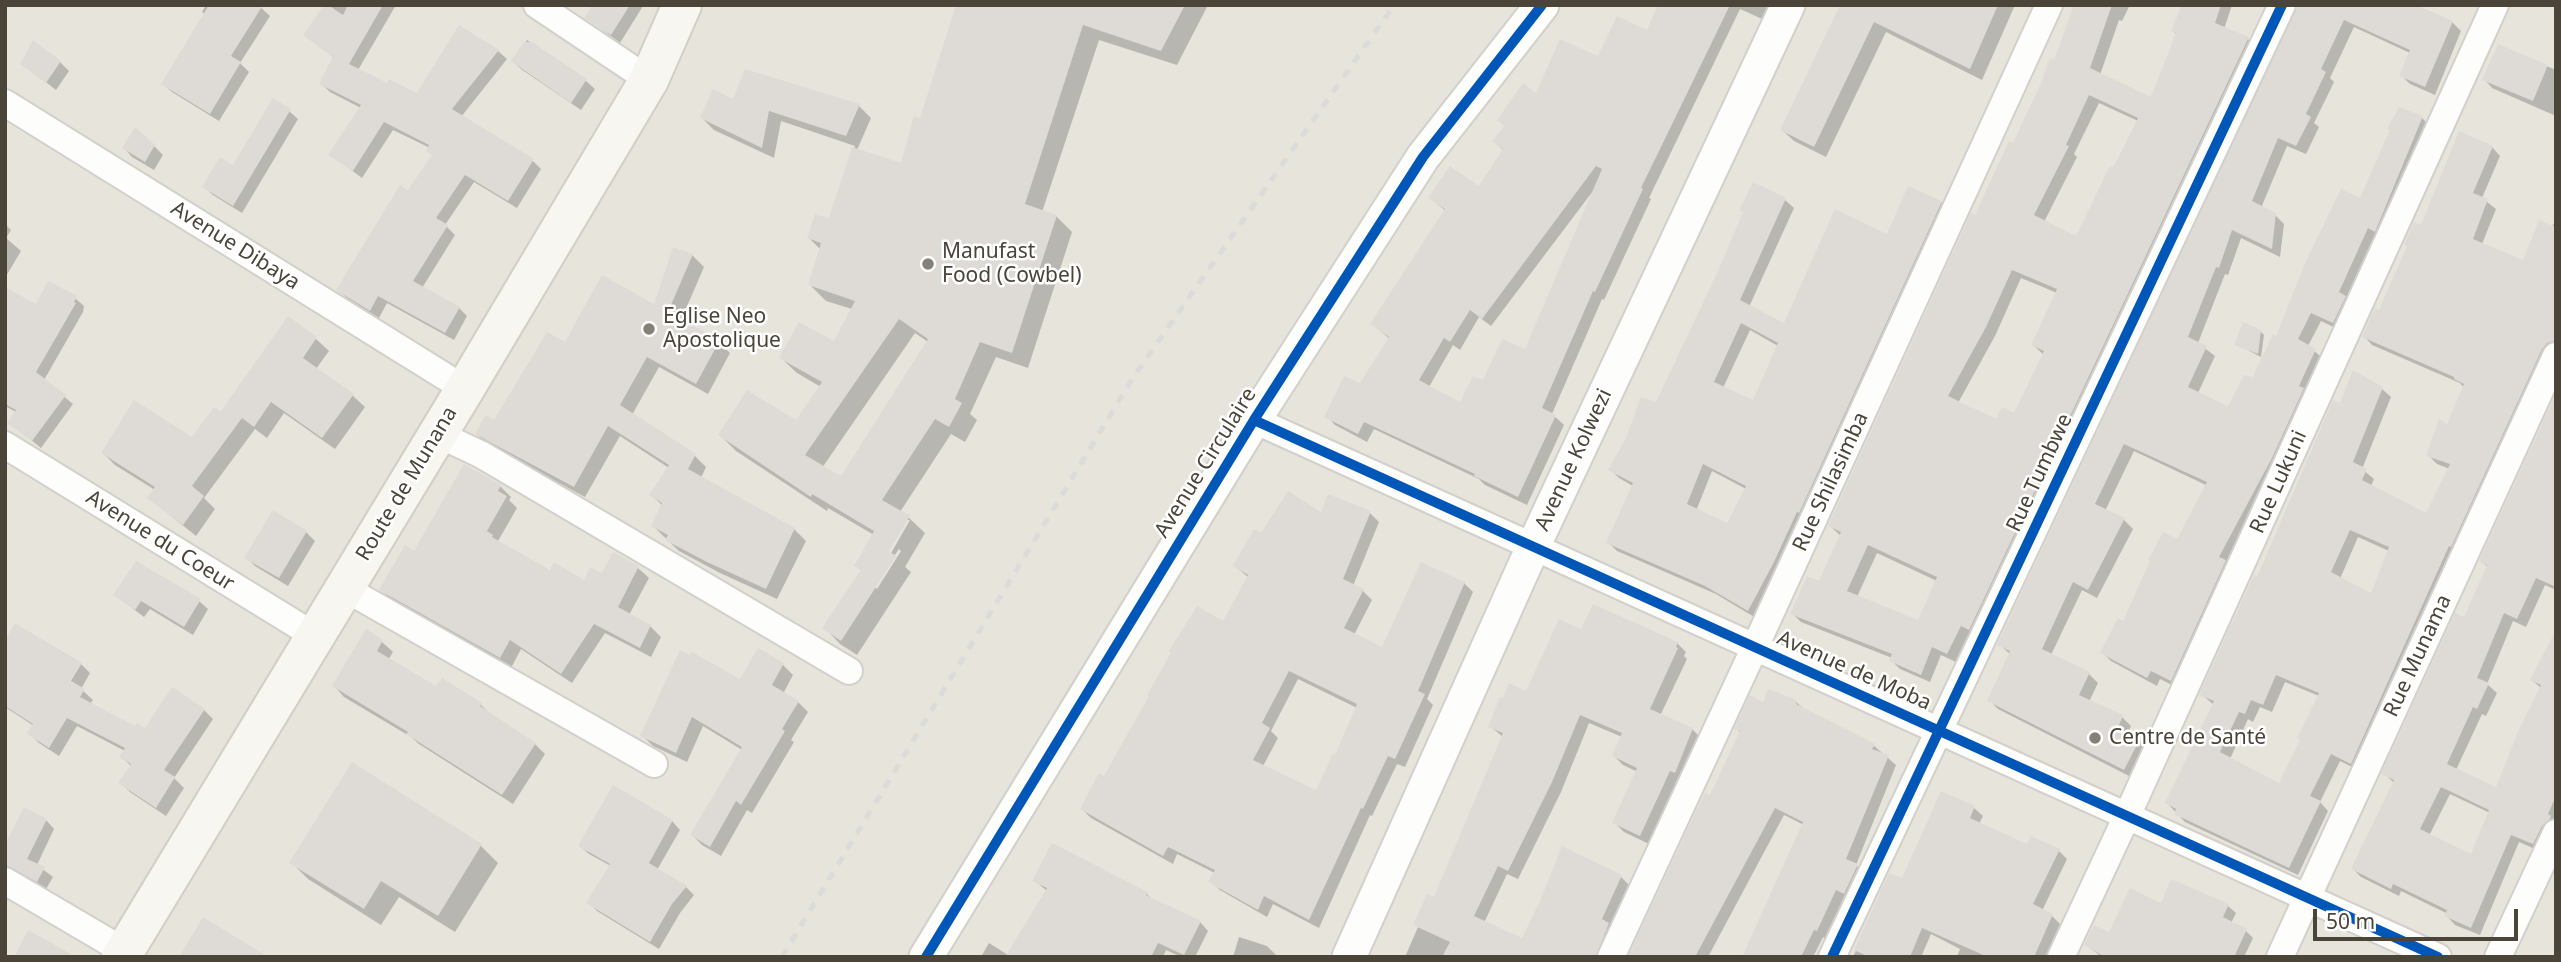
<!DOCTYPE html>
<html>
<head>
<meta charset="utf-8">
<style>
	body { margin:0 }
	#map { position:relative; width:2561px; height:962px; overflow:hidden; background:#f4f2ee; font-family:"Noto Sans",sans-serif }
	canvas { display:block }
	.frame { position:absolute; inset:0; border:7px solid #4b4439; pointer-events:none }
	.scale { position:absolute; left:2313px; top:909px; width:205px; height:32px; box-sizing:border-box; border:4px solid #4b4439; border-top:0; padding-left:9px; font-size:21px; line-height:24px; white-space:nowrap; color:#4b4439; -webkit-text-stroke:5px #fff; paint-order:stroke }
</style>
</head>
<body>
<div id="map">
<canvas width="2561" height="962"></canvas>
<div class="frame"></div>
<div class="scale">50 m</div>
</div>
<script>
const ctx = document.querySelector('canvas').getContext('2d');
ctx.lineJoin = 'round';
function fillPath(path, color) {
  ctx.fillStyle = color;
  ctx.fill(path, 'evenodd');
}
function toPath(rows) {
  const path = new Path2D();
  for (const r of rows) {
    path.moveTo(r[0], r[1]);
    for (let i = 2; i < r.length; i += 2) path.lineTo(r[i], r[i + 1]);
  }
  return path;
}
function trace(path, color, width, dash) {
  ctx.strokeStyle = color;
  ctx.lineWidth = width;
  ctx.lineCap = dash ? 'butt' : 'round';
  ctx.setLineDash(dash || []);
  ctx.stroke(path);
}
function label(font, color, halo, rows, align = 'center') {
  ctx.font = font + ' "Noto Sans",sans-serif';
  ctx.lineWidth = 5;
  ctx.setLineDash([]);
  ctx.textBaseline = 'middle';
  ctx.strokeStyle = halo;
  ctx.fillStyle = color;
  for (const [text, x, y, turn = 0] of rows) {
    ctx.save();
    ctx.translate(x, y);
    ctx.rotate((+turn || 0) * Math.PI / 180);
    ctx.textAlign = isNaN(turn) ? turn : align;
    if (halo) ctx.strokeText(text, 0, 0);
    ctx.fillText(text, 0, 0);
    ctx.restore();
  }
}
const residential = toPath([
	[5,5,2556,5,2556,957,5,957]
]);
const shadow = toPath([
	[206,5,258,5,270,16,240,63,249,72,219,121,172,92,163,84,205,14,202,12],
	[326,5,396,5,358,70,388,85,418,95,459,27,498,51,507,59,461,117,533,161,541,169,517,208,474,182,445,225,455,235,422,288,459,308,467,316,454,340,387,303,379,318,347,298,338,290,433,156,430,148,393,130,362,178,331,155,361,108,330,92,322,84,334,58,306,35],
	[594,5,642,5,643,6,620,43,586,17],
	[958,5,1208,5,1177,65,1099,40,1042,212,1056,216,1072,232,1028,368,996,357,970,414,977,420,965,442,951,434,900,512,909,518,925,533,905,567,911,572,857,655,840,644,825,628,862,571,856,566,874,535,828,508,827,511,736,451,720,435,796,422,821,387,797,373,781,358,835,343,852,309,826,301,810,285,821,250,809,238,831,220,855,146,781,121,774,158,714,130,702,118,734,101,859,106,871,118,857,150,902,165,922,120],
	[915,333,928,342,842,479,822,468],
	[906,520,910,520,887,560,884,558],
	[899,549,901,551,877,589,874,586],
	[1660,5,1775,5,1771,23,1740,9,1649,198,1651,199,1604,300,1602,299,1552,414,1564,425,1527,505,1485,485,1479,479,1374,429,1367,442,1335,425,1327,416,1361,386,1390,339,1372,324,1446,211,1430,198,1480,188,1504,151,1495,142,1537,96,1599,58,1648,33],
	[1593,191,1526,352,1484,383,1461,404,1429,387,1453,345,1460,350,1479,317,1491,326],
	[1842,5,2015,5,1982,80,1886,32,1826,157,1794,141,1782,130],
	[2076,5,2130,5,2122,21,2119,20,2100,75,2152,100,2177,35,2173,31,2183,5,2232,5,2224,29,2248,39,2257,48,1978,638,1970,634,1956,662,1941,655,1930,682,1900,669,1891,660,1892,658,1801,622,1792,613,1820,583,1841,536,1830,526,1976,217,2055,62],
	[2099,103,2138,121,2077,238,2044,222,2077,157,2074,154],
	[2021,278,2057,293,2033,345,2044,355,2015,415,1997,421,1958,403,1995,336],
	[1877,553,1937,581,1919,622,1857,597],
	[2298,12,2452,22,2461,31,2435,95,2410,84,2401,75,2410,53,2354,27,2330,78,2334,82,2314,123,2319,127,2306,154,2287,146,2261,208,2275,215,2284,224,2280,257,2241,238,2228,275,2225,274,2198,343,2215,356,2198,393,2229,408,2254,379,2361,200,2422,118,2431,127,2342,331,2321,321,2308,346,2324,359,2180,689,2160,679,2157,686,2111,661,2102,652,2124,623,2178,542,2208,486,2134,451,2105,511,2124,520,2133,529,2097,598,2082,590,2051,655,2089,674,2098,683,2089,702,2122,717,2131,726,2127,735,2139,741,2148,750,2133,778,1998,709,1989,700,2011,655,1999,644],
	[527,40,586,81,595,89,581,110,521,69,513,61],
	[2499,46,2556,70,2556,116,2492,88,2484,79],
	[60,62,69,71,56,90,23,64],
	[289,111,298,119,242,213,213,195,204,187,234,167],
	[154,146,163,155,154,170,132,157,124,148],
	[2492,147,2500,156,2482,198,2496,209,2482,244,2524,262,2556,221,2556,351,2360,771,2340,761,2320,802,2328,811,2298,875,2185,822,2167,803,2214,705,2201,694,2341,405,2382,389,2391,397,2362,469,2374,479,2371,486,2427,515,2450,469,2437,464,2428,455,2448,426,2464,388,2460,383,2372,345,2364,336,2380,313,2422,227],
	[2358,537,2389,551,2372,595,2340,579],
	[2285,682,2319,696,2302,740,2280,786,2230,759,2248,719,2253,722,2260,707,2272,712],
	[1785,200,1794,208,1749,307,1785,326,1888,237,1941,202,1950,210,1756,618,1716,594,1617,551,1608,542,1633,486,1619,478,1611,470,1657,404],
	[1750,330,1778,346,1754,403,1723,388],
	[1712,471,1746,489,1728,525,1696,511],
	[5,224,11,230,6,238,21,251,5,278],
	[692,255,704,267,681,320,719,342,730,353,708,394,659,367,632,415,695,456,706,467,701,478,794,529,806,541,777,599,720,573,679,551,653,526,663,506,651,495,669,468,620,436,585,497,488,445,477,434,495,422,565,345,655,306],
	[5,289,37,307,75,298,84,306,83,312,44,380,73,404,41,448,9,422,16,412,5,406],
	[288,319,316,339,329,351,316,369,352,395,365,407,335,449,284,413,267,438,255,429,204,498,215,509,196,536,149,498,155,490,115,465,103,453,193,439,221,414],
	[2260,331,2264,335,2261,357,2236,344],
	[2556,398,2556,590,2545,585,2526,627,2513,621,2487,684,2497,693,2486,716,2482,714,2456,770,2497,789,2541,688,2532,680,2556,640,2556,828,2542,852,2519,842,2480,935,2455,925,2447,916,2448,914,2401,891,2399,896,2361,877,2353,869,2394,783,2384,773,2465,619,2488,567,2481,561],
	[2450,794,2490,813,2472,857,2429,836],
	[500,486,511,497,509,500,517,508,498,541,551,572,585,582,602,576,613,555,638,568,649,578,629,615,650,626,661,637,651,657,605,633,572,683,521,649,511,668,392,600,381,590,415,553],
	[1370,513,1379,522,1353,586,1363,591,1372,600,1354,635,1383,649,1464,583,1473,592,1427,699,1433,705,1405,767,1397,764,1372,816,1370,815,1319,928,1273,904,1267,917,1220,890,1211,881,1215,873,1177,854,1173,864,1091,818,1082,809,1223,624,1249,578,1235,566,1261,536,1322,514],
	[1298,679,1357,708,1336,758,1317,792,1263,766,1278,738,1271,731],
	[306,532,315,541,288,586,255,566,247,558],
	[115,595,199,601,208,609,193,635,150,609,144,617],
	[366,631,382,642,393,652,388,660,437,689,442,680,481,705,491,715,535,744,545,754,513,804,419,744,411,737,344,697,334,686],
	[1582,632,1677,643,1686,652,1684,656,1687,659,1660,716,1692,729,1702,739,1684,781,1679,779,1649,844,1624,832,1615,823,1638,772,1623,765,1614,756,1622,737,1589,723,1561,792,1518,879,1507,874,1484,923,1523,941,1621,877,1630,886,1599,957,1405,957,1418,927,1435,900,1503,737,1490,726,1526,693],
	[5,643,81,664,90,673,81,689,93,700,90,704,135,728,145,731,204,710,213,719,174,778,184,788,166,816,130,792,121,783,131,766,121,756,125,751,77,726,59,756,39,743,29,733,34,726,5,707],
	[758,650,783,665,793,675,783,694,798,702,808,712,791,740,794,742,752,813,747,810,721,856,702,845,692,835,742,750,703,726,687,762,653,746,643,736,741,681],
	[1796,702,1805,710,1873,745,1896,765,1856,865,1866,875,1853,902,1845,898,1826,939,1823,937,1813,957,1746,957,1804,825,1784,815,1708,957,1631,957,1741,733,1736,728,1764,704],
	[353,764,481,846,498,863,455,932,399,897,381,925,308,879,291,862],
	[1942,793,1974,808,1983,816,1979,824,2028,847,2058,850,2067,859,2042,911,2052,916,2060,924,2046,957,1957,957,1960,949,1931,934,1921,957,1853,957,1890,875,1903,881],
	[46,820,54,829,37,865,53,877,46,889,23,875,13,874,5,866],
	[672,821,680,830,657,870,686,887,694,895,680,913,659,949,597,911,589,903,611,866,589,854,580,846],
	[1034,880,1147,894,1153,900,1200,922,1208,931,1195,957,1181,957,1166,950,1163,957,981,957,989,943,1008,955,1047,891],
	[2172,882,2228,906,2236,913,2231,923,2246,931,2253,938,2244,957,2102,957,2086,945,2162,906],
	[1239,937,1267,946,1278,957,1233,957]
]);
const building = toPath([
	[209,5,263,5,231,56,241,62,210,114,161,84],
	[324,5,328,5,343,15,348,5,383,5,349,64,387,83,389,79,417,93,459,25,499,50,452,109,534,159,508,201,465,175,436,218,448,225,413,281,460,307,445,333,378,296,370,311,336,290,400,185,408,190,432,155,426,151,429,145,384,122,353,171,328,155,361,105,319,84,333,57,303,35],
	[592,5,630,5,611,35,584,18],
	[956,5,1185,5,1161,51,1083,25,1025,204,1057,215,1012,353,980,342,955,399,962,403,949,427,935,419,882,500,910,516,889,551,896,556,841,641,822,628,861,570,854,566,874,531,812,494,811,497,718,435,747,390,796,420,822,382,779,358,799,322,834,341,855,301,808,285,821,243,807,238,815,214,829,218,852,147,901,163,914,116,920,118],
	[899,319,928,339,841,476,805,455],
	[1658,5,1730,5,1641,188,1643,189,1595,292,1593,291,1542,408,1556,415,1518,497,1474,476,1475,474,1364,422,1358,434,1324,417,1344,376,1360,383,1389,337,1370,324,1445,209,1428,198,1450,166,1479,186,1503,149,1492,142,1504,126,1497,120,1523,83,1536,93,1560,39,1598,56,1617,16,1647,30],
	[1596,166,1602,169,1525,349,1502,339,1483,380,1473,376,1460,402,1419,380,1444,338,1450,342,1470,310,1482,319],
	[1840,5,1998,5,1970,69,1874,22,1814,147,1780,130],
	[2074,5,2112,5,2090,68,2151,97,2176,33,2171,31,2182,5,2221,5,2215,23,2249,37,1969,630,1961,626,1947,654,1932,647,1921,675,1889,661,1892,654,1790,614,1807,576,1819,581,1841,532,1828,526,1971,213,1975,215,2009,141,2013,143,2041,83,2050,58,2054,60],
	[2089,95,2138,118,2114,167,2110,166,2076,236,2034,215,2069,146,2066,145],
	[2012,270,2057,289,2031,345,2044,351,2014,413,2002,407,1996,419,1948,396,1986,327],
	[1868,545,1937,577,1918,620,1847,591],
	[2298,5,2416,5,2453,21,2425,87,2399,76,2410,50,2344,20,2321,69,2326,72,2306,114,2311,117,2296,146,2278,138,2252,201,2276,213,2272,249,2232,230,2219,268,2216,267,2188,337,2207,346,2188,387,2228,406,2244,375,2253,377,2273,334,2276,336,2306,261,2341,189,2360,198,2390,130,2387,129,2399,107,2423,116,2375,232,2368,228,2339,292,2346,296,2333,323,2311,313,2298,339,2316,349,2299,386,2304,388,2272,458,2219,557,2226,560,2171,681,2151,671,2147,678,2100,653,2118,618,2123,621,2150,561,2148,560,2163,532,2177,539,2207,482,2124,444,2095,504,2125,518,2088,590,2073,582,2042,649,2090,672,2079,695,2123,715,2118,728,2140,739,2124,770,1987,701,2010,651,1997,645],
	[33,40,61,61,46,83,20,64],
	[524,42,532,42,587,79,571,103,511,61],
	[2498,44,2548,65,2533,101,2482,80],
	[745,69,860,104,846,136,769,111,762,148,700,118,713,89,733,99],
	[273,98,291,109,233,206,202,187,220,157,233,165],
	[135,127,155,145,145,162,122,148],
	[2459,131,2493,146,2473,193,2488,199,2473,239,2523,260,2539,220,2556,227,2556,340,2547,343,2542,349,2451,547,2449,546,2351,764,2331,754,2310,796,2321,801,2289,868,2174,814,2176,809,2165,803,2214,701,2199,695,2254,575,2257,577,2333,400,2340,403,2353,370,2383,387,2353,462,2367,469,2362,480,2426,513,2450,464,2426,456,2439,419,2447,424,2464,384,2454,379,2454,377,2362,337,2375,308,2379,310,2407,246,2404,245,2414,222,2421,225],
	[2350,530,2389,547,2371,593,2331,572],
	[2276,675,2319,693,2297,738,2300,740,2279,783,2220,752,2239,712,2245,714,2251,700,2263,705],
	[1753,182,1786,198,1740,300,1784,323,1835,209,1887,234,1908,186,1942,201,1799,513,1797,512,1774,562,1748,611,1705,586,1606,543,1633,483,1608,470,1626,438,1641,397,1656,402,1719,269,1743,212,1739,211],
	[1741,323,1778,343,1753,400,1714,382],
	[1703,464,1746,486,1727,523,1687,504],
	[673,247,693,254,668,312,720,340,696,384,647,357,620,405,696,454,688,469,795,528,766,589,707,562,665,540,668,535,651,526,662,503,649,495,669,465,608,426,574,487,475,434,486,415,494,420,547,332,565,342,602,275,654,304],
	[48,281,77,296,74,302,76,303,36,372,66,395,32,441,7,423,16,410,5,404,5,287,36,304],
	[288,316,317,337,303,358,354,394,322,438,271,402,254,427,242,418,192,486,204,496,183,525,147,498,155,487,101,453,134,400,192,437,214,407,221,411],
	[2243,322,2261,330,2258,354,2234,345],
	[2556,394,2556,587,2536,578,2517,619,2504,613,2477,678,2489,683,2477,709,2473,707,2447,764,2496,787,2518,732,2541,685,2530,680,2556,630,2556,796,2548,814,2551,816,2550,819,2542,826,2533,844,2511,835,2471,928,2444,916,2447,910,2393,884,2391,889,2351,869,2394,780,2381,774,2455,613,2464,617,2487,565,2479,561],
	[2441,787,2489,810,2471,854,2420,829],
	[464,464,501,485,498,491,507,496,487,531,493,535,492,537,550,570,554,562,584,580,590,567,602,573,613,552,639,566,618,607,651,625,640,648,594,624,561,674,510,640,500,658,379,590,405,545,414,551],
	[1288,491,1321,512,1328,494,1371,511,1343,579,1364,589,1344,628,1382,647,1421,562,1465,582,1418,691,1425,694,1395,759,1388,756,1363,809,1361,808,1309,920,1264,896,1258,910,1208,882,1215,870,1168,847,1163,856,1080,809,1099,773,1104,776,1149,696,1147,695,1171,653,1169,651,1197,606,1223,621,1248,575,1233,566,1254,529,1261,533],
	[1289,671,1357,704,1335,755,1333,754,1316,790,1253,760,1270,728,1262,723],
	[273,510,307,531,279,578,244,558],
	[136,561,201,599,184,627,141,601,135,610,113,595],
	[1593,604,1678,642,1676,647,1678,648,1650,709,1693,728,1675,773,1670,771,1640,836,1612,823,1637,768,1612,756,1622,733,1580,715,1552,782,1508,871,1498,866,1474,916,1522,938,1540,901,1562,846,1622,875,1602,919,1609,923,1596,957,1442,957,1450,942,1413,925,1427,894,1434,897,1503,733,1488,727,1500,697,1503,698,1509,683,1526,691,1559,619,1581,629],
	[15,623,82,663,71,681,85,689,80,697,135,726,137,723,145,728,172,687,205,709,164,770,175,777,156,808,118,783,131,764,119,757,125,748,67,718,49,748,27,734,33,724,5,706,5,640],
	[366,629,383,640,377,651,436,686,442,678,482,703,480,706,536,743,502,795,406,734,408,732,332,686],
	[758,648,784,663,772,685,799,701,782,729,785,731,741,805,736,801,710,847,690,835,742,747,692,717,676,753,640,736,680,650,690,655,692,652,740,679],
	[1768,689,1797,700,1796,704,1875,744,1872,749,1889,755,1846,859,1858,864,1844,894,1836,890,1817,931,1814,930,1801,957,1742,957,1803,822,1775,808,1695,957,1628,957,1699,805,1705,793,1710,795,1740,731,1734,729,1750,695,1763,702],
	[352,762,482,844,438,916,381,881,364,909,289,863],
	[613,785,673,820,649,863,687,886,672,904,650,942,586,903,610,864,578,846],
	[1941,791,1975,806,1970,818,2027,844,2031,836,2060,849,2033,904,2053,914,2034,957,1988,957,1922,928,1910,957,1869,957,1854,950,1889,873,1902,878],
	[24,807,47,819,27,859,45,867,37,882,5,865,5,845],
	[1052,843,1148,892,1146,895,1201,921,1184,955,1158,943,1151,957,1005,957,1047,888,1032,881],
	[2171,879,2229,904,2223,917,2247,929,2234,957,2105,957,2084,945,2094,925,2109,932,2130,888,2161,903],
	[203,917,268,957,179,957],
	[28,930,76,957,14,957]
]);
const minor = toPath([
	[537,5,649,80],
	[5,103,465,389],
	[1254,420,2438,957],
	[438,434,482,455,849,671],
	[5,445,315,636],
	[344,588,654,764],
	[5,881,124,951],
	[1611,957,1755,647,2049,5],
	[1832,957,2282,5],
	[2061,957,2127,816,2495,5],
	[2280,957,2556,356],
	[2498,957,2556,833]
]);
const tertiary = toPath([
	[926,957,1254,420,1423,157,1542,5],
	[1349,957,1533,547,1788,5]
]);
const secondary = toPath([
	[121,957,465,389,649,80,682,5]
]);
const rail = toPath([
	[782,957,1134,376,1394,5]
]);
const cycleway = toPath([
	[1254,420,2438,957],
	[926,957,1254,420,1423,157,1542,5],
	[1832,957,2282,5]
]);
const markers = [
	[928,264,7,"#868178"],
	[649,329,7,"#868178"],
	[2095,738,7,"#868178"]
];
const streetNames = [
	["Avenue Dibaya",235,246,32],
	["Avenue Kolwezi",1574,460,-65],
	["Avenue Circulaire",1206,463,-58],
	["Rue Tumbwe",2040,473,-65],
	["Rue Shilasimba",1831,482,-65],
	["Rue Lukuni",2279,482,-66],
	["Route de Munana",407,484,-59],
	["Avenue du Coeur",160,541,32],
	["Rue Munama",2418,656,-65],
	["Avenue de Moba",1854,671,24]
];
const poiNames = [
	["Manufast",942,252],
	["Food (Cowbel)",942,276],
	["Eglise Neo",663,317],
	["Apostolique",663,341],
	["Centre de Santé",2109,738]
];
fillPath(residential, '#e7e4dc');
fillPath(shadow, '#0003');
fillPath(building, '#dedbd6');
trace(minor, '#d2d0cb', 30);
trace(tertiary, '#d2d0cb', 37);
trace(secondary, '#d3cfc5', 42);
trace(minor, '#fdfdfc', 26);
trace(tertiary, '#fdfdfc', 33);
trace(secondary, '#f7f6f1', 38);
trace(rail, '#dbdbda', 5, [9, 9]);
trace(cycleway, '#0057b8', 10);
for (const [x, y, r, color] of markers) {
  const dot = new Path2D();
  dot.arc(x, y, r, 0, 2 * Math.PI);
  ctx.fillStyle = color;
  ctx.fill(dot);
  trace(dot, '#fff', 2.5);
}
label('21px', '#4b4439', '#fff', streetNames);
label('21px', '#4b4439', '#fff', poiNames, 'left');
</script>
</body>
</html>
